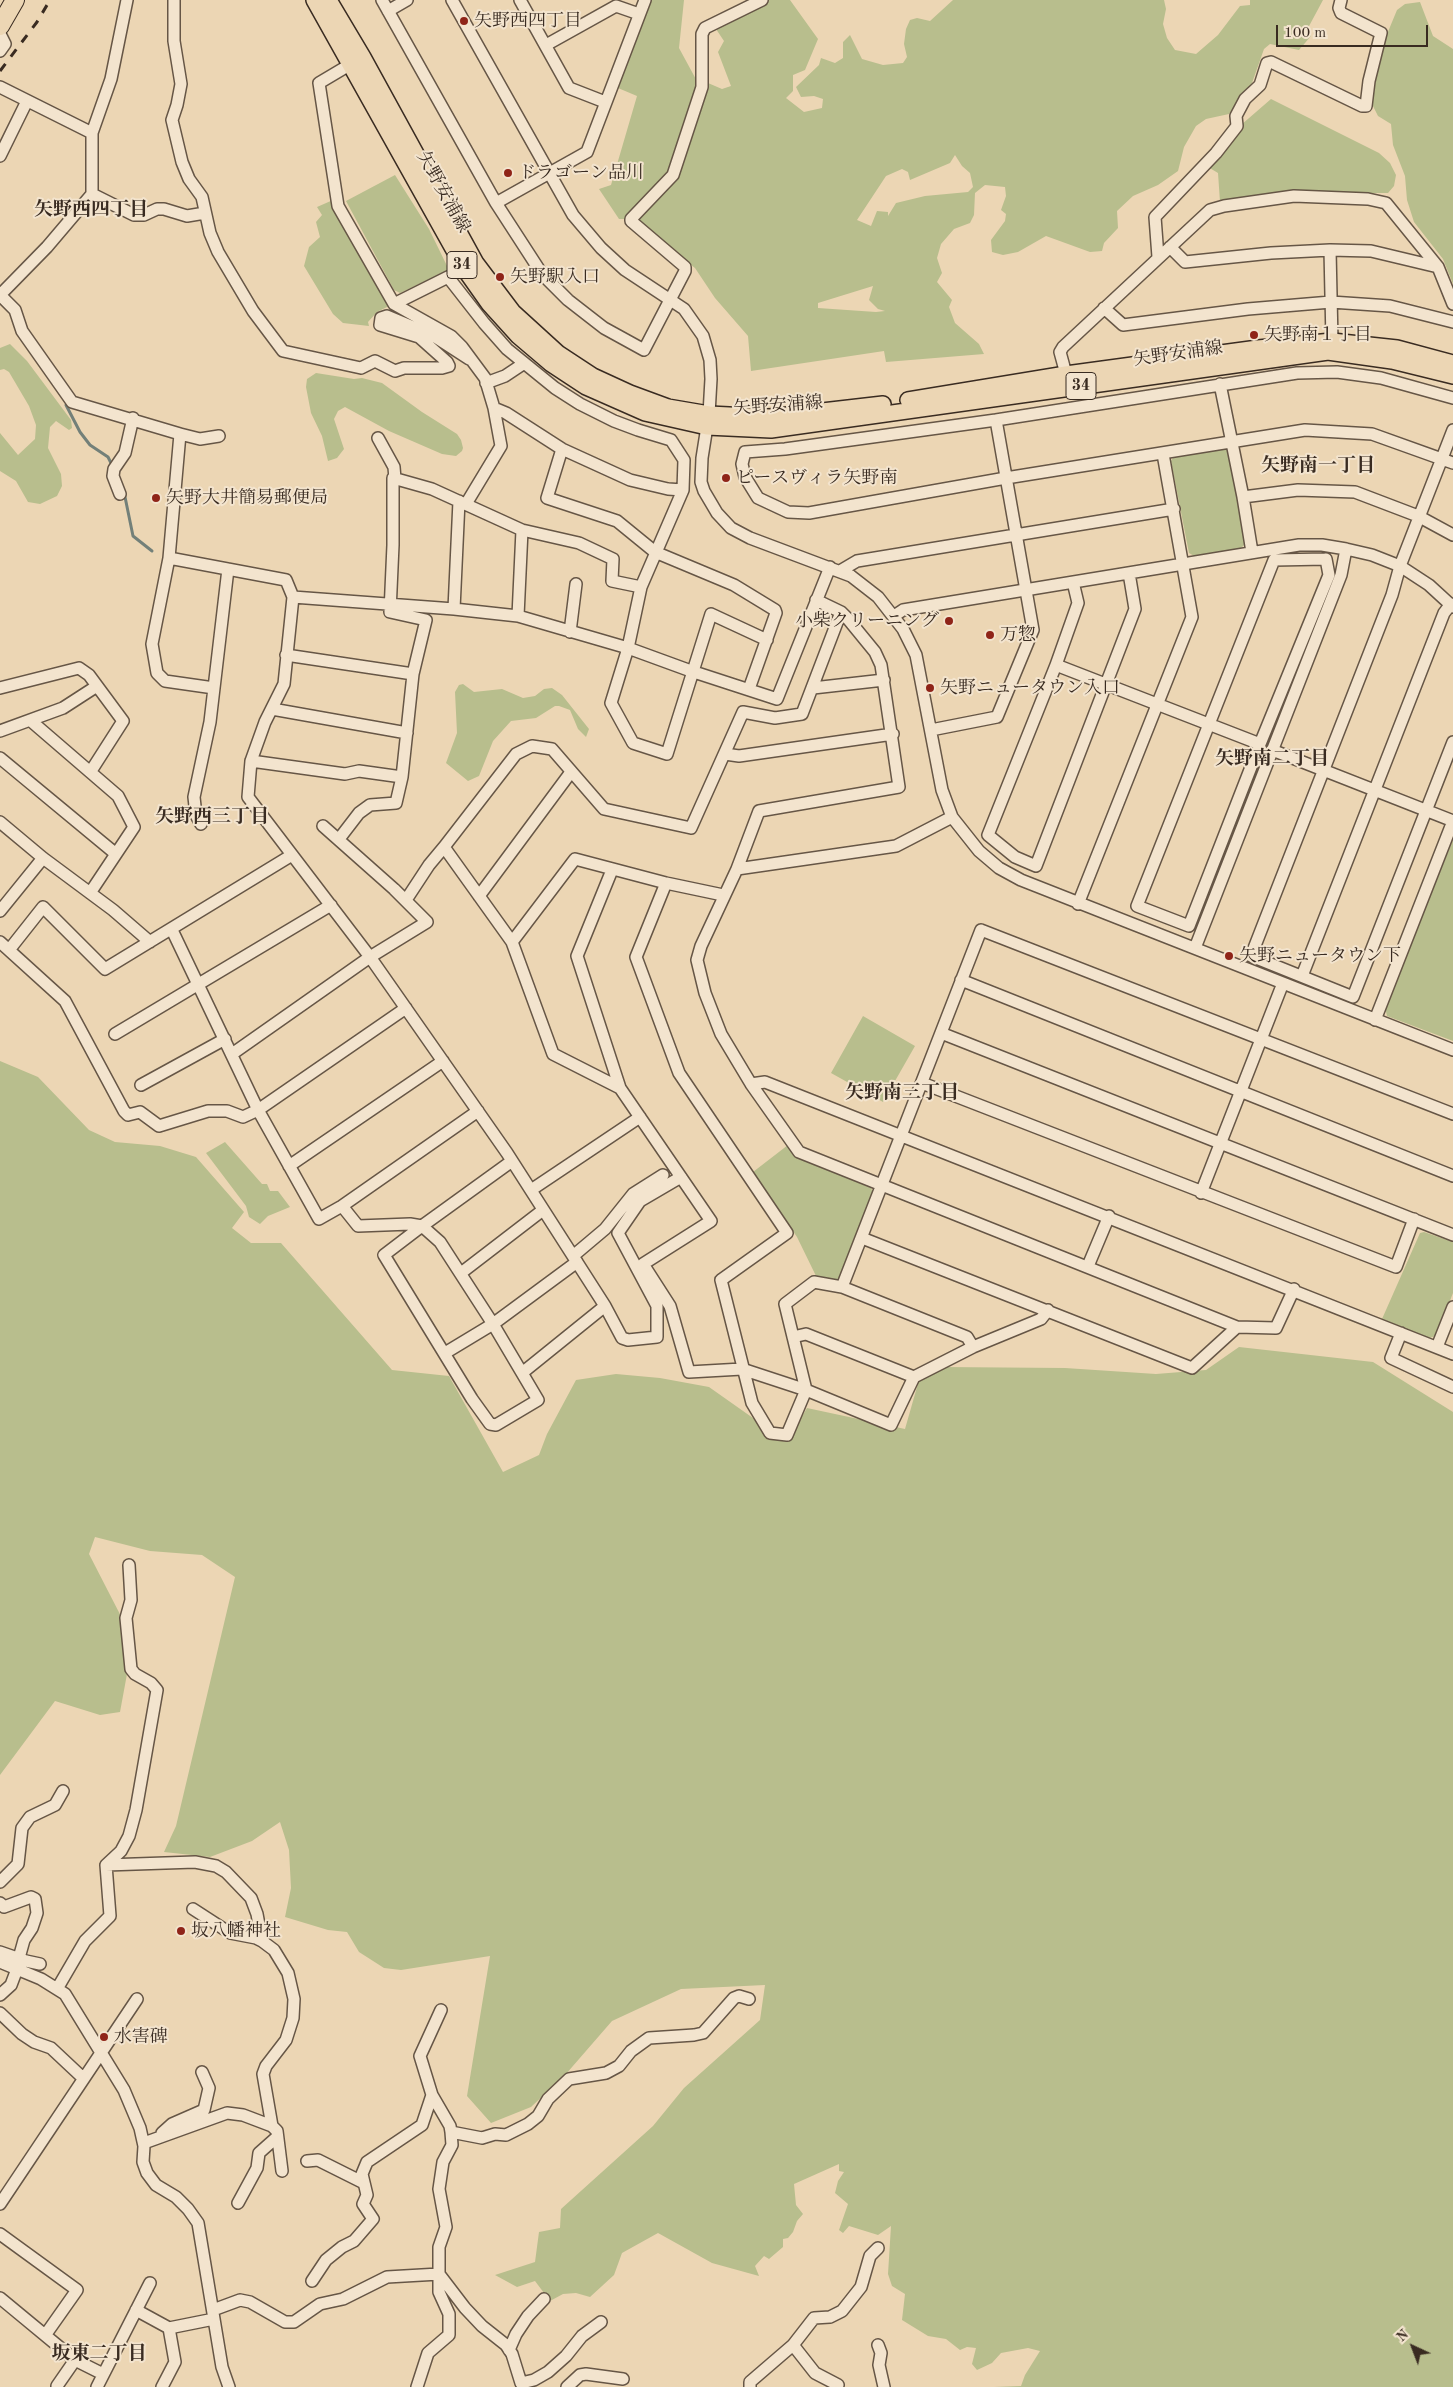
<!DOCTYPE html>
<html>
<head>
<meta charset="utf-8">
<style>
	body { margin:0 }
	#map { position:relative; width:1453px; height:2387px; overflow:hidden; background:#ecd6b4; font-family:"Old Standard TT",serif }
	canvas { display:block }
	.north { position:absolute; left:1388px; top:2322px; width:50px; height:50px; -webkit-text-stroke:4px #f3e4ce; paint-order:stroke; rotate:317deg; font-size:14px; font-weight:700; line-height:20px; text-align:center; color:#392b21 }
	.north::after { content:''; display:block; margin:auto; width:18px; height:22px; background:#392b21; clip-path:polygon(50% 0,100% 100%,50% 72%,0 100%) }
	.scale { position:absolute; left:1276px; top:25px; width:152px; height:22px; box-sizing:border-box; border:2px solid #392b21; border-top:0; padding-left:6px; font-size:15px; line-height:18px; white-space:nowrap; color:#392b21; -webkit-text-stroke:4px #f3e4ce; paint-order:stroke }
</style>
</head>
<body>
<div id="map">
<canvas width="1453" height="2387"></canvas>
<div class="north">N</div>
<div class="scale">100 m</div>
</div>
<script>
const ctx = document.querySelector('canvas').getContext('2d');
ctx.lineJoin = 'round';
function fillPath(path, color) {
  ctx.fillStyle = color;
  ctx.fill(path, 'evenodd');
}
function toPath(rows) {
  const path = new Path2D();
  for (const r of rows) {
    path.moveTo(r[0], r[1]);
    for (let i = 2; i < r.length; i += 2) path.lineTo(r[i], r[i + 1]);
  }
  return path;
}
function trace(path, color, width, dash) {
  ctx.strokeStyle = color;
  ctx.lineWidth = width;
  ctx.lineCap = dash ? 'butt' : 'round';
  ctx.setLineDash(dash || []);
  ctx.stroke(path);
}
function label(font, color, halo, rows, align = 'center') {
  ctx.font = font + ' "Old Standard TT","Noto Serif JP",serif';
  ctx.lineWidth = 4;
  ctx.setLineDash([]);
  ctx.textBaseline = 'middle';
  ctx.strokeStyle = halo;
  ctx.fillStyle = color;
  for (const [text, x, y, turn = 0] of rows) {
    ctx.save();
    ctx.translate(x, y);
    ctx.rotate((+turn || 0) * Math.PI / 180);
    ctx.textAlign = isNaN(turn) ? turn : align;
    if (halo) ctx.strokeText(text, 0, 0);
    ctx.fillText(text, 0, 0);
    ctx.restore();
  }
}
const green = toPath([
	[651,0,684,0,679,48,698,83,667,176,624,219,619,219,599,189,611,185,637,96,618,88],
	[769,0,790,0,818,39,805,70,793,75,793,91,786,98,804,112,822,108,823,99,814,96,801,97,796,87,819,65,821,58,835,63,843,58,843,42,850,35,862,59,883,65,903,63,907,57,904,44,906,29,910,20,917,18,930,21,953,0,1164,0,1166,9,1163,24,1167,38,1175,50,1196,54,1218,35,1240,6,1250,5,1250,0,1323,0,1308,28,1311,36,1299,50,1270,44,1264,49,1252,83,1229,114,1206,119,1196,126,1184,147,1178,171,1158,185,1133,196,1117,211,1118,228,1104,243,1102,251,1090,252,1046,236,1018,252,1003,255,992,252,991,240,1005,221,1006,214,1001,210,1006,196,1005,187,985,185,975,193,974,215,970,223,954,229,941,244,937,258,942,273,937,282,952,300,949,307,955,323,979,344,984,354,886,362,884,351,751,371,748,336,715,298,695,268,637,222,636,218,674,179,697,119,708,83,722,89,731,86,718,52,724,41,714,26,754,11],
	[955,155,962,166,970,173,973,187,968,192,925,196,896,203,888,216,888,212,877,211,871,226,857,220,886,176,902,169,908,172,910,180,950,163],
	[873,286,869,300,878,309,885,311,876,312,818,308,818,303],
	[1420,2,1433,36,1453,49,1453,284,1443,259,1414,222,1407,200,1405,176,1393,145,1391,124,1378,116,1371,102,1385,39,1397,10,1405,4],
	[1271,99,1379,153,1390,163,1396,175,1394,186,1388,193,1322,193,1220,202,1218,173,1208,167,1241,125],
	[395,175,429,229,449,270,400,293,394,290,346,201],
	[333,200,389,306,377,312,368,322,369,326,343,323,333,314,304,266,309,247,320,237,316,222,322,215,317,207],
	[10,344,27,361,71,420,72,428,69,430,56,421,50,427,48,448,61,474,62,486,57,496,40,504,28,502,16,481,0,471,0,433,18,455,35,439,36,425,29,406,9,372,4,369,0,370,0,348],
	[316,373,354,379,362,378,382,383,422,412,457,434,461,440,463,448,462,451,456,456,442,454,389,431,345,407,338,411,334,419,344,449,337,458,328,461,322,436,311,413,306,387,307,379],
	[1224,448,1230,453,1245,544,1240,549,1194,556,1189,553,1171,461,1174,456],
	[463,684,474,692,502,689,523,698,535,696,544,689,552,688,562,695,589,729,586,737,578,729,570,710,559,706,555,706,536,718,511,721,493,741,479,776,468,781,446,763,457,733,455,692,459,685],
	[1453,840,1453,1041,1387,1016,1385,1007],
	[863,1016,915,1046,883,1102,831,1073],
	[0,1061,38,1077,89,1130,115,1142,160,1146,196,1157,244,1212,232,1228,251,1243,281,1243,392,1370,449,1376,503,1472,539,1455,547,1434,576,1380,616,1374,660,1378,709,1387,787,1442,807,1408,905,1429,919,1380,942,1367,1065,1368,1156,1374,1206,1370,1239,1347,1373,1362,1453,1412,1453,2387,994,2387,1021,2386,1025,2375,1040,2351,1028,2348,1001,2353,992,2363,977,2370,972,2364,976,2348,967,2347,960,2350,946,2339,928,2336,902,2320,905,2294,892,2286,888,2274,891,2226,878,2235,849,2226,843,2233,839,2230,848,2204,835,2193,838,2181,844,2172,839,2171,839,2164,794,2184,796,2205,803,2214,797,2221,793,2232,788,2238,783,2239,783,2247,769,2259,764,2256,755,2266,759,2276,712,2263,658,2233,622,2253,614,2275,590,2297,576,2293,563,2294,550,2301,535,2281,517,2287,495,2275,535,2262,539,2232,560,2228,561,2209,653,2126,684,2088,760,2020,765,1985,681,1989,612,2021,566,2074,531,2107,491,2123,467,2096,490,1956,401,1970,384,1968,359,1952,347,1932,328,1930,285,1917,291,1888,289,1850,280,1822,252,1841,210,1857,164,1852,176,1826,235,1577,202,1555,150,1551,95,1537,89,1554,126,1626,127,1674,120,1712,100,1715,55,1701,0,1775],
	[225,1142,262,1184,267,1184,270,1191,278,1191,290,1207,268,1216,260,1224,249,1217,246,1206,206,1153],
	[788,1145,797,1157,871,1188,874,1194,840,1279,833,1282,816,1276,797,1237,753,1172],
	[1424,1232,1453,1242,1453,1293,1436,1336,1429,1338,1382,1319,1420,1233]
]);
const stream = toPath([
	[66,405,80,432,90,445,108,457,112,465],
	[124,492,133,536,152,551]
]);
const minor = toPath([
	[174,0,174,41,181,84,177,105,172,120,182,162,189,179,202,197,210,233,218,252,253,311,283,351,361,368,375,361,395,371,404,368,442,368,449,366,447,362,419,337,380,325,381,318,387,316,432,335,469,359],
	[382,0,496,203,542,274,568,300,604,328,644,350,685,271,685,267,631,221,631,219,673,175,702,87,702,34,705,28,762,0],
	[452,0,573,215,601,248,625,270,684,309,703,336,710,360,711,379,709,414,702,458,701,482,704,491,717,513,731,528,750,538,851,576,878,597,903,629,916,655,942,790,952,817,979,851,999,868,1021,880,1453,1050],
	[520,0,569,88,605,102],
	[388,11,407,0],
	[0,34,5,44,0,51],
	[546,45,616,6,639,14],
	[356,61,319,83,338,206,394,304,451,336,462,347,485,378,494,408,501,446,466,504],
	[0,87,92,133],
	[0,156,27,101],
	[92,194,134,215,144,215,157,209,164,209,187,216,205,213],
	[496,203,587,152,645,0],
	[1170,247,1185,262,1271,253,1330,250,1371,251,1438,267],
	[1330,250,1332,341],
	[1158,257,1155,217,1216,153,1237,126,1236,116,1245,99,1260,85,1267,63,1271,62,1362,106,1366,106,1369,81,1381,33,1341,13,1339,8,1341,0],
	[0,295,15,310,22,331,72,402,180,434,169,558,152,644,157,673,165,681,214,688],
	[0,295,47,247,92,194,92,133,111,79,127,0],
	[394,304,448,277,484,323,507,349,555,388,580,404,614,421,638,430,671,440,684,460,683,490],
	[1104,308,1123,325,1248,309,1331,302,1390,306,1453,322],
	[1066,374,1060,352,1063,347,1210,210,1224,206,1294,196,1368,199,1386,203,1438,267,1453,304],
	[486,383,505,376,523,364],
	[1220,384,1243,497,1252,552],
	[1453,398,1381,378,1337,372,1297,373,996,420,785,449,745,452,742,464,745,477,758,498,788,512,809,513,1006,478,1305,430,1372,434,1453,463],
	[494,408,506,413,562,449,630,480,668,489,683,490,641,587,628,648,611,703,633,743,667,754,711,614,767,640],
	[1453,430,1400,566,1392,595,1251,956,1353,997,1453,742],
	[180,434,200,439,219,436],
	[378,438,394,467,395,479],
	[562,449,547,498,617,521,655,552,734,585,775,610,776,613,749,689],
	[120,494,113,476,114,469,125,453,133,418],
	[1243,497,1298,490,1355,492,1418,516,1453,535],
	[169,558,286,580,293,597,284,684,265,722,251,761,248,797,370,957,507,1153,605,1306,622,1338,628,1340,657,1337,657,1306,618,1233,640,1201,681,1177],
	[1326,559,1329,575,1260,744,1189,926,1137,906,1274,560,1326,559],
	[840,571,857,561,1174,509],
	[1073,582,1078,603,1056,665,988,835,1015,857,1036,866,1135,609,1129,573],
	[293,597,454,609,518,616,628,648,691,671,777,699,830,567],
	[454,609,459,501],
	[518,616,522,530],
	[894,616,903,610,1299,545,1322,545,1346,549,1372,555,1400,566,1429,585,1453,607],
	[570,632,576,584],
	[286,655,413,674],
	[1056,665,1260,744],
	[0,688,79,668,89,675,123,721,91,771],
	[813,688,884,680],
	[272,709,407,733],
	[31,721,118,796,134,827,90,893],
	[931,730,997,717,1033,630,996,420],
	[0,731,63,708,97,686],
	[1272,750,1453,821],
	[725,754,739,756,893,734],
	[0,758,116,854],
	[251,761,345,774,359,771,402,777],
	[952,817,896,846,737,869,701,946,697,960,705,993,721,1034,751,1084,799,1152,1237,1327],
	[0,822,43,858,113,910,150,942],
	[201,824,196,815,194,797,210,722,228,569],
	[339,839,359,813,370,805,396,803,402,777,413,674,426,620,390,612,393,545,393,478,432,489,522,530,579,543,613,559,612,581,641,587],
	[737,869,759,811,899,787,881,665,875,652,848,619,841,612,816,600],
	[612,870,577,956,620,1088,711,1221,643,1264,670,1306,689,1372,742,1369,806,1390,891,1425,914,1377],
	[666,883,636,957,679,1073,787,1233,721,1280,752,1403,770,1433,787,1435,806,1390,785,1304,814,1282,842,1287,967,1337,973,1347],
	[479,896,571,772],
	[406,900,429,865,444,847],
	[1078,904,1192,617,1163,454],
	[0,911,43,858],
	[172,930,258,1110,319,1219,342,1206,478,1111],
	[0,942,65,1001,124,1111,128,1115,140,1112,159,1126,208,1111,227,1111,243,1117,258,1110,406,1008],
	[512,942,575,859,666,883,723,895],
	[1195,948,1341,575,1346,549],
	[9,950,43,907,105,969,292,855],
	[1302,976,1444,613,1451,604],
	[961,980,1453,1176],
	[1375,1020,1453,821],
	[941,1033,1453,1235],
	[115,1034,331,905],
	[232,1054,370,957,427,922,394,889,323,826],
	[922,1083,1396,1267,1414,1219],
	[751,1084,765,1082,1453,1354],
	[141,1085,225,1039],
	[620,1088,553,1054,512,942,444,847,516,754,532,746,552,749,604,809,691,828,743,712,775,718,802,714,841,612],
	[289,1166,443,1061],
	[531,1190,640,1117],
	[1201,1193,1283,983],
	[342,1206,358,1226,410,1224,422,1226,440,1242,493,1324,538,1400,496,1425,490,1424,472,1399,384,1255,422,1226,512,1161],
	[862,1238,1192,1368,1237,1327,1276,1328,1294,1289],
	[573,1256,605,1229,633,1194,663,1175],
	[1088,1266,1109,1216],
	[461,1273,543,1210],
	[842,1287,981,930,1453,1114],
	[1401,1333,1391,1358,1453,1387],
	[793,1337,806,1334,914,1377,973,1347,1041,1319,1048,1310],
	[1437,1347,1453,1307],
	[445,1353,493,1324,577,1262],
	[522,1373,605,1306],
	[106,1865,121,1851,129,1836,136,1810,157,1690,151,1683,135,1674,131,1669,126,1618,131,1600,129,1565],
	[0,1882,18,1864,22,1828,30,1817,55,1805,63,1791],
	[0,1903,4,1907,31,1897,35,1899,37,1913,32,1928,24,1940,19,1958],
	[193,1909,230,1933,256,1938,262,1941,274,1950,288,1973,294,1999,293,2018,286,2040,266,2066,263,2074,272,2126],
	[0,1952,26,1961,40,1964],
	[0,1962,41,1979,65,1994,124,2090,140,2128,144,2146,143,2162,147,2173,156,2185,176,2197,188,2209,198,2223,222,2367,229,2387],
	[57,1989,85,1941,110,1916,106,1865,195,1862,216,1866,226,1872,251,1898,257,1914,262,1941],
	[0,1995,11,1985,17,1969],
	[0,2013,22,2034,34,2042,51,2048,83,2078],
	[451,2132,482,2138,495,2134,506,2135,528,2124,538,2116,548,2099,569,2079,606,2073,619,2066,631,2051,649,2038,694,2035,703,2033,734,1998,739,1996,749,1999],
	[162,2133,172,2124,204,2110,209,2088,202,2072],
	[144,2143,227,2113,243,2115,272,2126,277,2131,282,2171],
	[307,2161,318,2160,364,2183],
	[238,2203,257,2168,259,2153,277,2137],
	[0,2204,137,1999],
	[0,2234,77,2290,46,2334],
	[439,2274,465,2308,482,2326,506,2345,512,2354,521,2383,534,2380,548,2372,566,2356,582,2336,601,2322],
	[312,2281,326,2260,342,2247,354,2241,373,2219,363,2204,367,2195,362,2174,367,2162,422,2125,432,2095],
	[0,2298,75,2360,103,2374],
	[136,2310,169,2328,214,2319],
	[213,2310,240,2300,250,2302,285,2322,294,2322,320,2304,343,2299,387,2277,439,2274],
	[793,2345,815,2373,838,2385,837,2387],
	[878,2345,881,2353,879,2365,884,2387],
	[509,2350,516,2334,528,2316,544,2299],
	[57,2386,75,2360],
	[97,2387,150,2283],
	[162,2387,175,2362,169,2328],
	[417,2387,428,2353,449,2335,449,2314,439,2292,439,2247,446,2227,439,2189,443,2162,452,2145,451,2132,450,2126,432,2095,420,2056,441,2010],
	[567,2387,580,2375,586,2374,623,2379],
	[750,2387,750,2382,793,2345,814,2318,830,2317,842,2311,861,2287,870,2256,878,2248]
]);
const major = toPath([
	[314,0,465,270,489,304,518,336,551,364,586,387,645,413,707,427,771,430,1328,352,1392,361,1453,376],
	[329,0,363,57,476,263,513,312,558,353,593,376,630,393,668,407,709,414,770,417,883,404],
	[908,400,1066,374,1258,348,1332,341,1397,348,1453,363]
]);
const highway = toPath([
	[0,26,15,0]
]);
const rail = toPath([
	[0,71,37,22,50,0]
]);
const markers = [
	[464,21,5,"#8f2418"],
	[508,173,5,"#8f2418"],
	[500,277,5,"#8f2418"],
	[1254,335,5,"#8f2418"],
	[726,478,5,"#8f2418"],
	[156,498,5,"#8f2418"],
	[949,621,5,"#8f2418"],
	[990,635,5,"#8f2418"],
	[930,688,5,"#8f2418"],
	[1229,956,5,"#8f2418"],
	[181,1931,5,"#8f2418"],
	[104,2037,5,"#8f2418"]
];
const shields = [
	[462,265,30],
	[1081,386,30]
];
const shieldNames = [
	["34",462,265],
	["34",1081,386]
];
const poiNames = [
	["矢野西四丁目",474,21],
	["ドラゴーン品川",518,173],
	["矢野駅入口",510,277],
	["矢野南１丁目",1264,335],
	["ピースヴィラ矢野南",736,478],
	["矢野大井簡易郵便局",166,498],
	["小柴クリーニング",939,621,"right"],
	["万惣",1000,635],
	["矢野ニュータウン入口",940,688],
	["矢野ニュータウン下",1239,956],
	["坂八幡神社",191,1931],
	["水害碑",114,2037]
];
const streetNames = [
	["矢野安浦線",443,192,61],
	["矢野安浦線",1178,354,-8],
	["矢野安浦線",778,406,-4]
];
const neighbourhoodNames = [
	["矢野西四丁目",91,210],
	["矢野南一丁目",1318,466],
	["矢野南二丁目",1272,759],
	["矢野西三丁目",212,817],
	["矢野南三丁目",902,1093],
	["坂東二丁目",99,2354]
];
fillPath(green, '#b8be8d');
trace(stream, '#738079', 3);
trace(minor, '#665646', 14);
trace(major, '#392b21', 18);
trace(highway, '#392b21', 20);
trace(minor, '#f3e4ce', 11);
trace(major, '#ecd6b4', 15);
trace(highway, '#ecd6b4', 18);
trace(rail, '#392b21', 3, [9, 9]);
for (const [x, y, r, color] of markers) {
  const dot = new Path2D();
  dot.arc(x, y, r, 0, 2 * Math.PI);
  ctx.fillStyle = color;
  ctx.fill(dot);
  trace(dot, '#f3e4ce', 2);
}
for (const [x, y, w] of shields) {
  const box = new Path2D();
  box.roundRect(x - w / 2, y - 13.5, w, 27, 4);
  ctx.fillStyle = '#f3e4ce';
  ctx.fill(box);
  trace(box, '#392b21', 1);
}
label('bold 16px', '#392b21', null, shieldNames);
label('18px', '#392b21', '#f3e4ce', poiNames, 'left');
label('18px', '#392b21', '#f3e4ce', streetNames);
label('bold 19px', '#392b21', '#f3e4ce', neighbourhoodNames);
</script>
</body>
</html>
